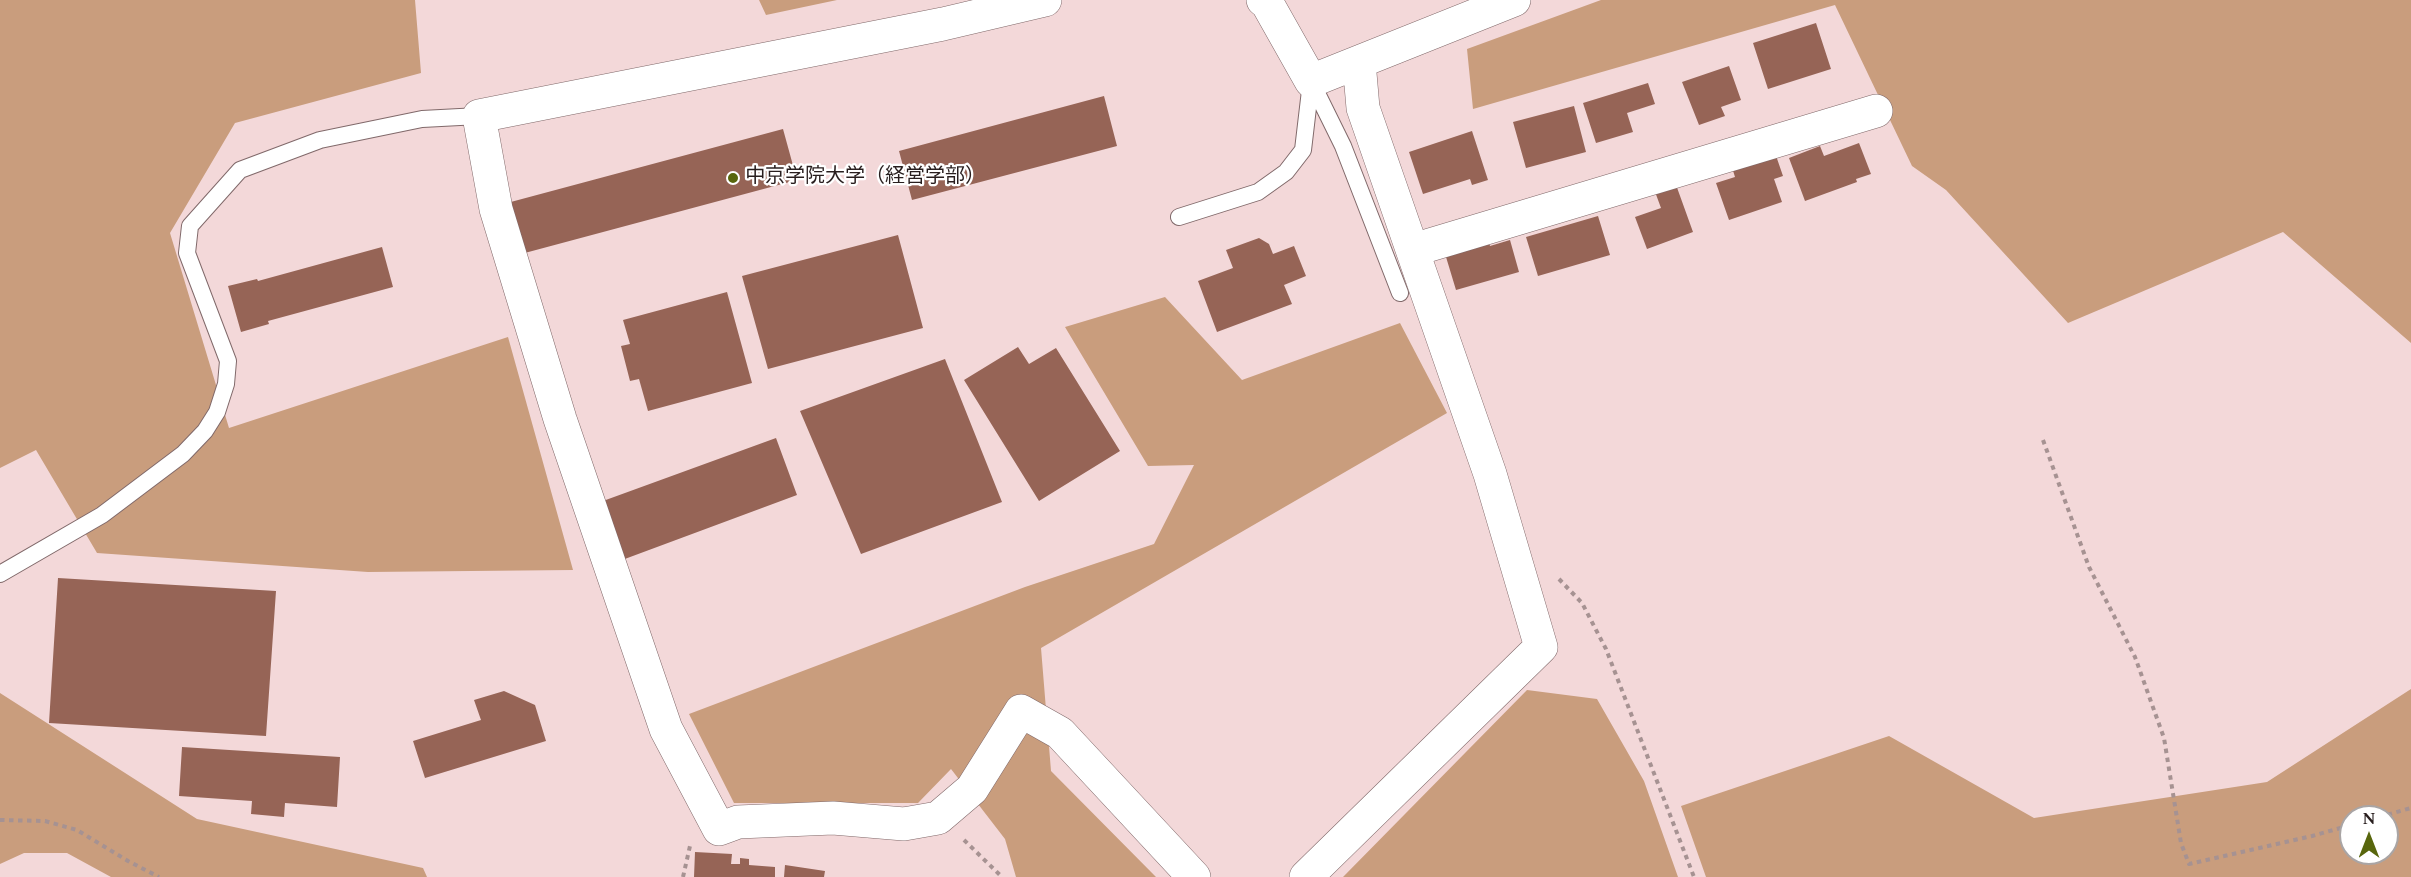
<!DOCTYPE html>
<html>
<head>
<meta charset="utf-8">
<style>
	body { margin:0 }
	#map { position:relative; width:2411px; height:877px; overflow:hidden; background:#f3d8d9; font-family:Spectral,serif }
	canvas { display:block }
	.north { position:absolute; left:2339px; top:805px; width:60px; height:60px; box-sizing:border-box; background:#fff; border:2px solid #a9a5a5; border-radius:50%; rotate:0deg; font-size:16px; font-weight:700; line-height:24px; text-align:center; color:#281e1e }
	.north::after { content:''; display:block; margin:auto; width:21px; height:27px; background:#58660d; clip-path:polygon(50% 0,100% 100%,50% 72%,0 100%) }
</style>
</head>
<body>
<div id="map">
<canvas width="2411" height="877"></canvas>
<div class="north">N</div>
</div>
<script>
const ctx = document.querySelector('canvas').getContext('2d');
ctx.lineJoin = 'round';
function fillPath(path, color) {
  ctx.fillStyle = color;
  ctx.fill(path, 'evenodd');
}
function toPath(rows) {
  const path = new Path2D();
  for (const r of rows) {
    path.moveTo(r[0], r[1]);
    for (let i = 2; i < r.length; i += 2) path.lineTo(r[i], r[i + 1]);
  }
  return path;
}
function trace(path, color, width, dash) {
  ctx.strokeStyle = color;
  ctx.lineWidth = width;
  ctx.lineCap = dash ? 'butt' : 'round';
  ctx.setLineDash(dash || []);
  ctx.stroke(path);
}
function label(font, color, halo, rows, align = 'center') {
  ctx.font = font + ' Spectral,"Noto Sans JP",serif';
  ctx.lineWidth = 4.5;
  ctx.setLineDash([]);
  ctx.textBaseline = 'middle';
  ctx.strokeStyle = halo;
  ctx.fillStyle = color;
  for (const [text, x, y, turn = 0] of rows) {
    ctx.save();
    ctx.translate(x, y);
    ctx.rotate((+turn || 0) * Math.PI / 180);
    ctx.textAlign = isNaN(turn) ? turn : align;
    if (halo) ctx.strokeText(text, 0, 0);
    ctx.fillText(text, 0, 0);
    ctx.restore();
  }
}
const forest = toPath([
	[0,0,415,0,421,73,235,123,170,233,229,428,508,337,573,570,368,572,97,553,36,450,0,468],
	[759,0,837,0,766,15],
	[1601,0,2411,0,2411,343,2283,232,2068,323,1946,190,1912,166,1835,5,1473,109,1467,49],
	[1165,297,1242,380,1400,323,1447,413,1041,648,1051,771,1156,877,1016,877,1005,839,951,769,918,803,734,803,689,714,1025,587,1154,544,1194,465,1148,466,1065,327],
	[2411,689,2411,877,1706,877,1681,806,1889,736,2034,818,2267,782],
	[2351,817,2387,817,2387,853,2351,853],
	[1527,690,1597,699,1644,781,1678,877,1343,877],
	[0,693,197,819,423,868,427,877,111,877,67,853,24,853,0,864]
]);
const building = toPath([
	[1816,23,1831,69,1768,89,1753,43],
	[1729,66,1741,100,1721,107,1725,116,1699,125,1682,82],
	[1648,83,1655,104,1627,113,1633,132,1596,143,1583,103],
	[1104,96,1117,146,912,200,899,151],
	[1574,106,1586,152,1526,168,1513,122],
	[783,129,797,180,521,254,507,203],
	[1472,131,1488,180,1472,185,1470,179,1423,194,1409,152],
	[1859,143,1871,174,1856,179,1857,182,1805,201,1789,158,1820,146,1824,156],
	[1773,147,1783,176,1774,179,1782,202,1729,220,1716,183,1735,177,1730,161],
	[1675,182,1693,232,1647,249,1635,217,1661,208,1654,189],
	[1598,216,1610,255,1538,276,1526,237],
	[898,235,923,328,768,369,742,276],
	[1487,235,1490,246,1510,240,1519,272,1456,290,1443,247],
	[1259,238,1269,244,1273,254,1294,246,1306,276,1284,285,1292,304,1217,332,1198,281,1233,268,1226,250],
	[382,247,393,287,268,321,269,324,241,332,228,286,257,279,258,281],
	[727,292,752,383,648,411,639,379,630,381,621,346,630,344,623,320],
	[1018,347,1029,364,1056,348,1120,451,1039,501,964,380],
	[945,359,1002,502,861,554,800,411],
	[776,438,797,495,614,563,592,505],
	[58,578,276,591,266,736,49,723],
	[504,691,535,705,546,741,425,778,413,741,481,720,474,700],
	[182,747,340,757,337,807,285,803,284,817,251,814,252,801,179,796],
	[695,852,732,854,731,864,740,864,740,858,749,859,749,865,775,867,775,877,694,877],
	[785,865,825,871,824,877,784,877]
]);
const path = toPath([
	[2043,440,2089,567,2135,657,2164,738,2181,843,2189,864,2312,836,2351,825],
	[1559,579,1582,603,1606,649,1694,877],
	[2379,817,2411,808],
	[0,820,45,821,77,830,128,861,159,877],
	[964,840,1002,877],
	[683,877,690,846]
]);
const service = toPath([
	[1311,81,1343,146,1400,293],
	[1179,217,1258,192,1286,172,1303,150,1311,82],
	[0,574,102,515,183,454,205,431,217,412,226,384,228,361,187,253,190,226,240,170,320,140,422,119,479,116]
]);
const minor = toPath([
	[1045,0,943,24,479,116,496,209,560,419,666,729,719,829,738,822,833,818,904,824,938,818,972,789,1021,711,1060,733,1194,877],
	[1263,0,1267,3,1311,81,1514,0],
	[1413,250,1876,111],
	[1306,877,1541,647,1490,474,1363,108,1359,62]
]);
const markers = [
	[733,178,6,"#58660d"]
];
const poiNames = [
	["中京学院大学（経営学部）",745,178]
];
fillPath(forest, '#c99d7d');
fillPath(building, '#966456');
trace(service, '#80696a', 18);
trace(minor, '#80696a', 34);
trace(path, '#a69292', 4, [4.5, 4.5]);
trace(service, '#fff', 16);
trace(minor, '#fff', 33);
for (const [x, y, r, color] of markers) {
  const dot = new Path2D();
  dot.arc(x, y, r, 0, 2 * Math.PI);
  ctx.fillStyle = color;
  ctx.fill(dot);
  trace(dot, '#fff', 2);
}
label('20px', '#281e1e', '#fff', poiNames, 'left');
</script>
</body>
</html>
